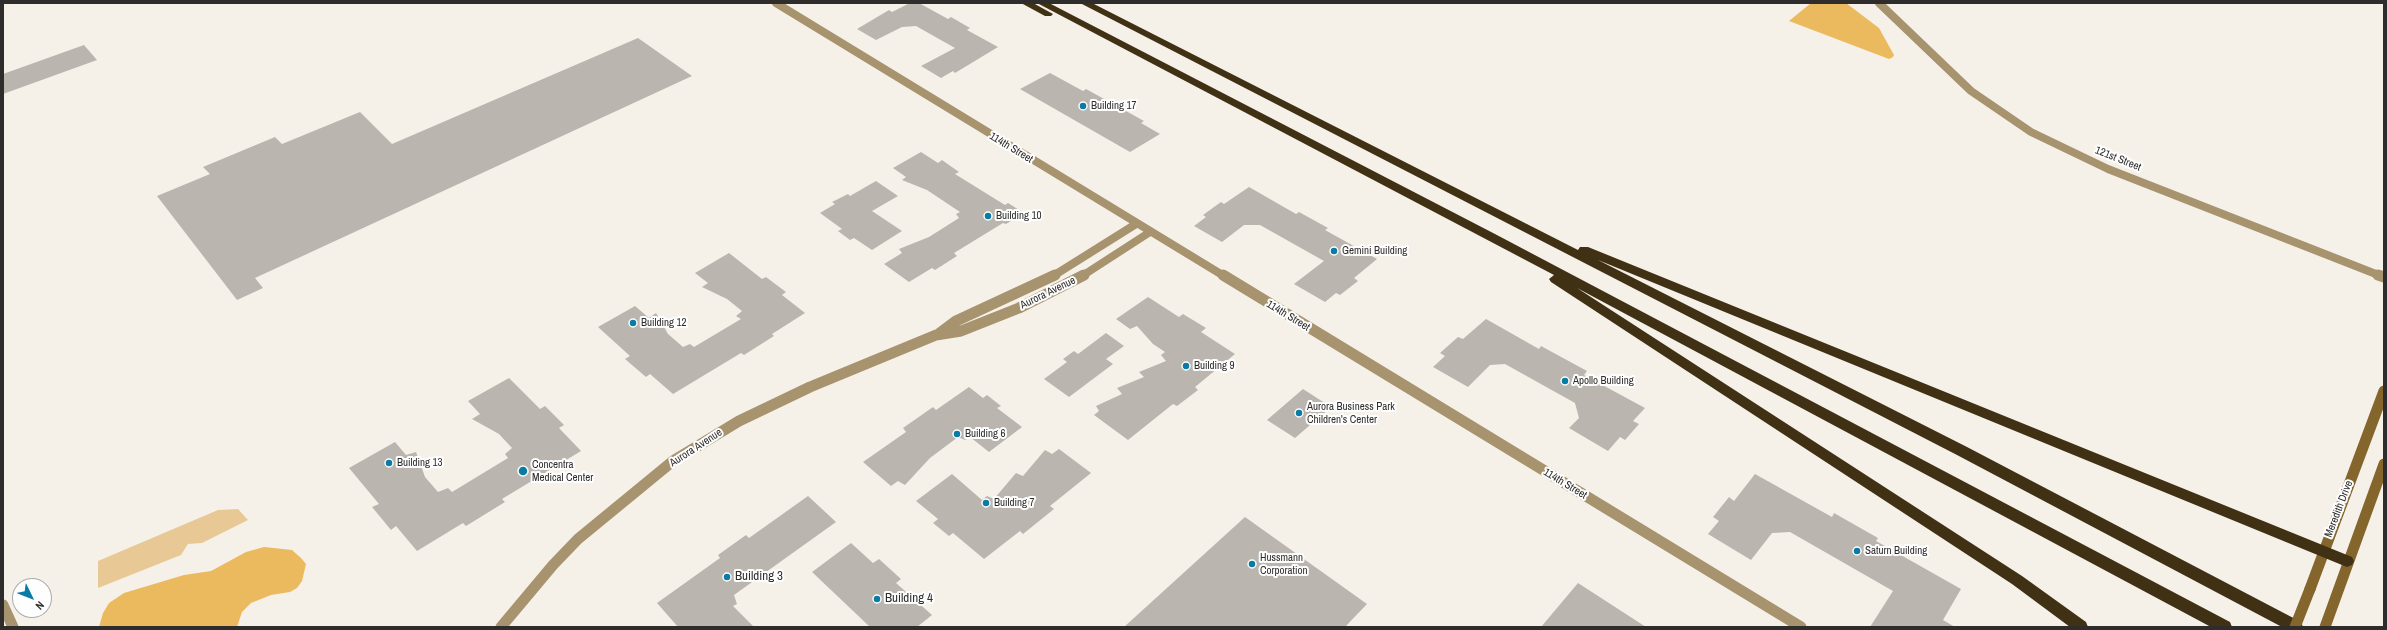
<!DOCTYPE html>
<html>
<head>
<meta charset="utf-8">
<style>
	body { margin:0 }
	#map { position:relative; width:2387px; height:630px; overflow:hidden; background:#f5f1e9; font-family:"Archivo Narrow",sans-serif }
	canvas { display:block }
	.frame { position:absolute; inset:0; border:4px solid #2f2d2b; pointer-events:none }
	.north { position:absolute; left:12px; top:578px; width:40px; height:40px; box-sizing:border-box; background:#fefefe; border:1px solid #abaaaa; border-radius:50%; rotate:133deg; font-size:11px; font-weight:700; line-height:16px; text-align:center; color:#2f2d2b }
	.north::after { content:''; display:block; margin:auto; width:14px; height:18px; background:#097ba4; clip-path:polygon(50% 0,100% 100%,50% 72%,0 100%) }
</style>
</head>
<body>
<div id="map">
<canvas width="2387" height="630"></canvas>
<div class="frame"></div>
<div class="north">N</div>
</div>
<script>
const ctx = document.querySelector('canvas').getContext('2d');
ctx.lineJoin = 'round';
function fillPath(path, color) {
  ctx.fillStyle = color;
  ctx.fill(path, 'evenodd');
}
function toPath(rows) {
  const path = new Path2D();
  for (const r of rows) {
    path.moveTo(r[0], r[1]);
    for (let i = 2; i < r.length; i += 2) path.lineTo(r[i], r[i + 1]);
  }
  return path;
}
function trace(path, color, width, dash) {
  ctx.strokeStyle = color;
  ctx.lineWidth = width;
  ctx.lineCap = dash ? 'butt' : 'round';
  ctx.setLineDash(dash || []);
  ctx.stroke(path);
}
function label(font, color, halo, rows, align = 'center') {
  ctx.font = font + ' "Archivo Narrow",sans-serif';
  ctx.lineWidth = 4;
  ctx.setLineDash([]);
  ctx.textBaseline = 'middle';
  ctx.strokeStyle = halo;
  ctx.fillStyle = color;
  for (const [text, x, y, turn = 0] of rows) {
    ctx.save();
    ctx.translate(x, y);
    ctx.rotate((+turn || 0) * Math.PI / 180);
    ctx.textAlign = isNaN(turn) ? turn : align;
    if (halo) ctx.strokeText(text, 0, 0);
    ctx.fillText(text, 0, 0);
    ctx.restore();
  }
}
const green = toPath([
	[238,509,248,520,202,543,188,544,181,555,98,588,98,561,218,510]
]);
const water = toPath([
	[1811,3,1846,3,1879,28,1894,55,1893,57,1889,59,1789,21],
	[264,547,292,550,301,558,306,564,302,581,297,588,290,592,271,595,251,603,242,612,237,627,99,627,103,613,109,603,124,593,184,575,211,571,246,552]
]);
const building = toPath([
	[910,3,919,3,948,19,951,17,970,28,967,30,998,47,955,73,953,71,941,78,921,66,955,48,916,26,902,27,876,40,857,29,889,10,892,12],
	[638,38,692,76,255,278,263,288,237,300,157,196,210,174,203,167,275,137,282,144,360,112,392,144],
	[84,45,97,60,3,94,3,74],
	[1050,73,1083,91,1086,89,1144,121,1141,123,1160,134,1130,152,1020,89],
	[921,152,938,163,942,160,959,172,955,174,1005,205,1008,203,1024,213,1006,224,1003,223,954,253,957,256,935,270,932,268,909,282,884,264,902,253,899,249,929,237,959,218,956,214,960,212,927,190,902,180,906,177,893,168],
	[876,181,898,196,872,211,902,231,872,250,854,238,850,240,838,231,842,229,820,213,835,204,832,202,848,194,850,196],
	[1249,187,1296,214,1299,212,1328,228,1325,230,1377,259,1354,278,1358,281,1340,295,1336,293,1325,302,1294,284,1324,261,1260,225,1244,225,1222,242,1194,226,1206,217,1203,215,1221,202,1224,204],
	[729,253,762,279,766,277,786,292,782,295,805,313,772,334,774,336,744,355,741,353,673,394,650,374,646,377,625,359,630,356,598,327,635,306,649,318,656,313,668,334,683,347,690,344,694,347,741,319,736,316,742,311,727,299,702,287,708,283,695,273],
	[1148,297,1179,317,1183,314,1206,328,1201,332,1235,354,1195,387,1198,390,1177,406,1173,404,1128,440,1094,415,1099,411,1096,406,1122,394,1117,388,1144,377,1139,372,1166,361,1161,355,1165,352,1153,344,1137,326,1130,329,1116,319],
	[1486,319,1539,349,1541,346,1587,371,1584,375,1645,408,1633,421,1639,424,1625,440,1620,437,1608,451,1569,428,1579,418,1575,403,1505,364,1490,365,1468,387,1433,367,1445,356,1440,353,1458,337,1463,339],
	[1106,333,1124,346,1106,359,1113,364,1069,397,1044,379,1067,362,1063,359,1074,351,1078,354],
	[509,378,540,409,545,406,564,425,559,428,581,451,502,499,505,502,466,526,463,523,417,551,396,526,391,530,372,507,379,504,349,468,395,442,406,455,416,452,425,477,438,492,448,488,452,492,508,458,505,454,512,448,499,434,472,419,480,414,468,401],
	[969,387,983,398,987,395,1001,406,997,408,1022,427,989,452,970,437,965,440,958,437,930,458,905,485,898,481,891,486,863,462,906,432,903,428,933,407,936,410],
	[1303,389,1331,407,1295,438,1267,420],
	[1059,449,1091,473,1050,506,1054,509,1023,534,1020,531,984,559,953,533,949,536,933,523,938,519,916,501,952,474,982,500,987,496,994,499,1016,473,1023,476,1045,450,1052,454],
	[1755,474,1832,517,1834,513,1878,538,1876,541,1961,589,1943,620,1955,627,1870,627,1893,591,1790,532,1772,533,1751,560,1708,534,1719,521,1713,517,1729,497,1734,501],
	[808,496,836,522,734,595,737,604,733,606,754,627,678,627,657,603,720,558,718,555,746,535,749,538],
	[1245,517,1367,604,1345,627,1124,627],
	[851,543,873,563,879,559,901,579,896,583,932,615,917,627,870,627,812,572],
	[1578,583,1646,627,1541,627]
]);
const minor = toPath([
	[3,605,13,627]
]);
const tertiaryFar1 = toPath([
	[776,3,1224,276],
	[1879,3,1971,91,2031,132,2108,169,2381,276],
	[1053,276,1136,224],
	[1082,276,1150,232]
]);
const tertiary = toPath([
	[1223,275,1801,627],
	[2378,275,2384,277],
	[940,333,956,321,1055,275],
	[501,627,553,565,578,539,673,461,739,421,810,387,936,335,961,331,1019,308,1084,275]
]);
const secondary = toPath([
	[2310,589,2384,391],
	[2325,627,2384,464]
]);
const motorway = toPath([
	[1021,3,1033,3,1053,14,1051,16,1045,16,1021,3],
	[1037,3,1049,3,1495,234,2230,622,2232,627,2211,627,1577,288,2022,576,2086,622,2088,627,2070,627,2012,584,1551,282,1549,279,1554,275,1037,3],
	[1080,3,1092,3,1578,250,1580,247,1588,247,2352,557,2354,561,2352,565,2347,567,2342,565,1598,260,1967,447,2301,622,2303,627,2282,627,1957,455,1080,3]
]);
const secondaryBridge = toPath([
	[2295,627,2310,589]
]);
const markers = [
	[1083,106,4,"#097ba4"],
	[988,216,4,"#097ba4"],
	[1334,251,4,"#097ba4"],
	[633,323,4,"#097ba4"],
	[1186,366,4,"#097ba4"],
	[1565,381,4,"#097ba4"],
	[1299,413,4,"#097ba4"],
	[957,434,4,"#097ba4"],
	[389,463,4,"#097ba4"],
	[523,471,5,"#097ba4"],
	[986,503,4,"#097ba4"],
	[1857,551,4,"#097ba4"],
	[1252,564,4,"#097ba4"],
	[727,577,4,"#097ba4"],
	[877,599,4,"#097ba4"]
];
const poiNames = [
	["Building 17",1091,106],
	["Building 10",996,216],
	["Gemini Building",1342,251],
	["Building 12",641,323],
	["Building 9",1194,366],
	["Apollo Building",1573,381],
	["Aurora Business Park",1307,407],
	["Children's Center",1307,420],
	["Building 6",965,434],
	["Building 13",397,463],
	["Concentra",532,465],
	["Medical Center",532,478],
	["Building 7",994,503],
	["Saturn Building",1865,551],
	["Hussmann",1260,558],
	["Corporation",1260,571]
];
const streetNames = [
	["114th Street",1011,148,31],
	["121st Street",2118,159,22],
	["Aurora Avenue",1048,293,-26],
	["114th Street",1288,316,31],
	["Aurora Avenue",696,448,-33],
	["114th Street",1565,484,31],
	["Meredith Drive",2339,509,-69]
];
const nearPoinames = [
	["Building 3",735,577],
	["Building 4",885,599]
];
fillPath(green, '#e8c995');
fillPath(water, '#ecba5e');
fillPath(building, '#bab5ae');
trace(minor, '#a8936f', 11);
trace(tertiaryFar1, '#a8936f', 8);
trace(tertiary, '#a8936f', 11);
trace(secondary, '#84652c', 11);
fillPath(motorway, '#413114');
trace(secondaryBridge, '#84652c', 11);
for (const [x, y, r, color] of markers) {
  const dot = new Path2D();
  dot.arc(x, y, r, 0, 2 * Math.PI);
  ctx.fillStyle = color;
  ctx.fill(dot);
  trace(dot, '#fefefe', 1.5);
}
label('11px', '#2f2d2b', '#fefefe', poiNames, 'left');
label('11px', '#2f2d2b', '#fefefe', streetNames);
label('13px', '#2f2d2b', '#fefefe', nearPoinames, 'left');
</script>
</body>
</html>
